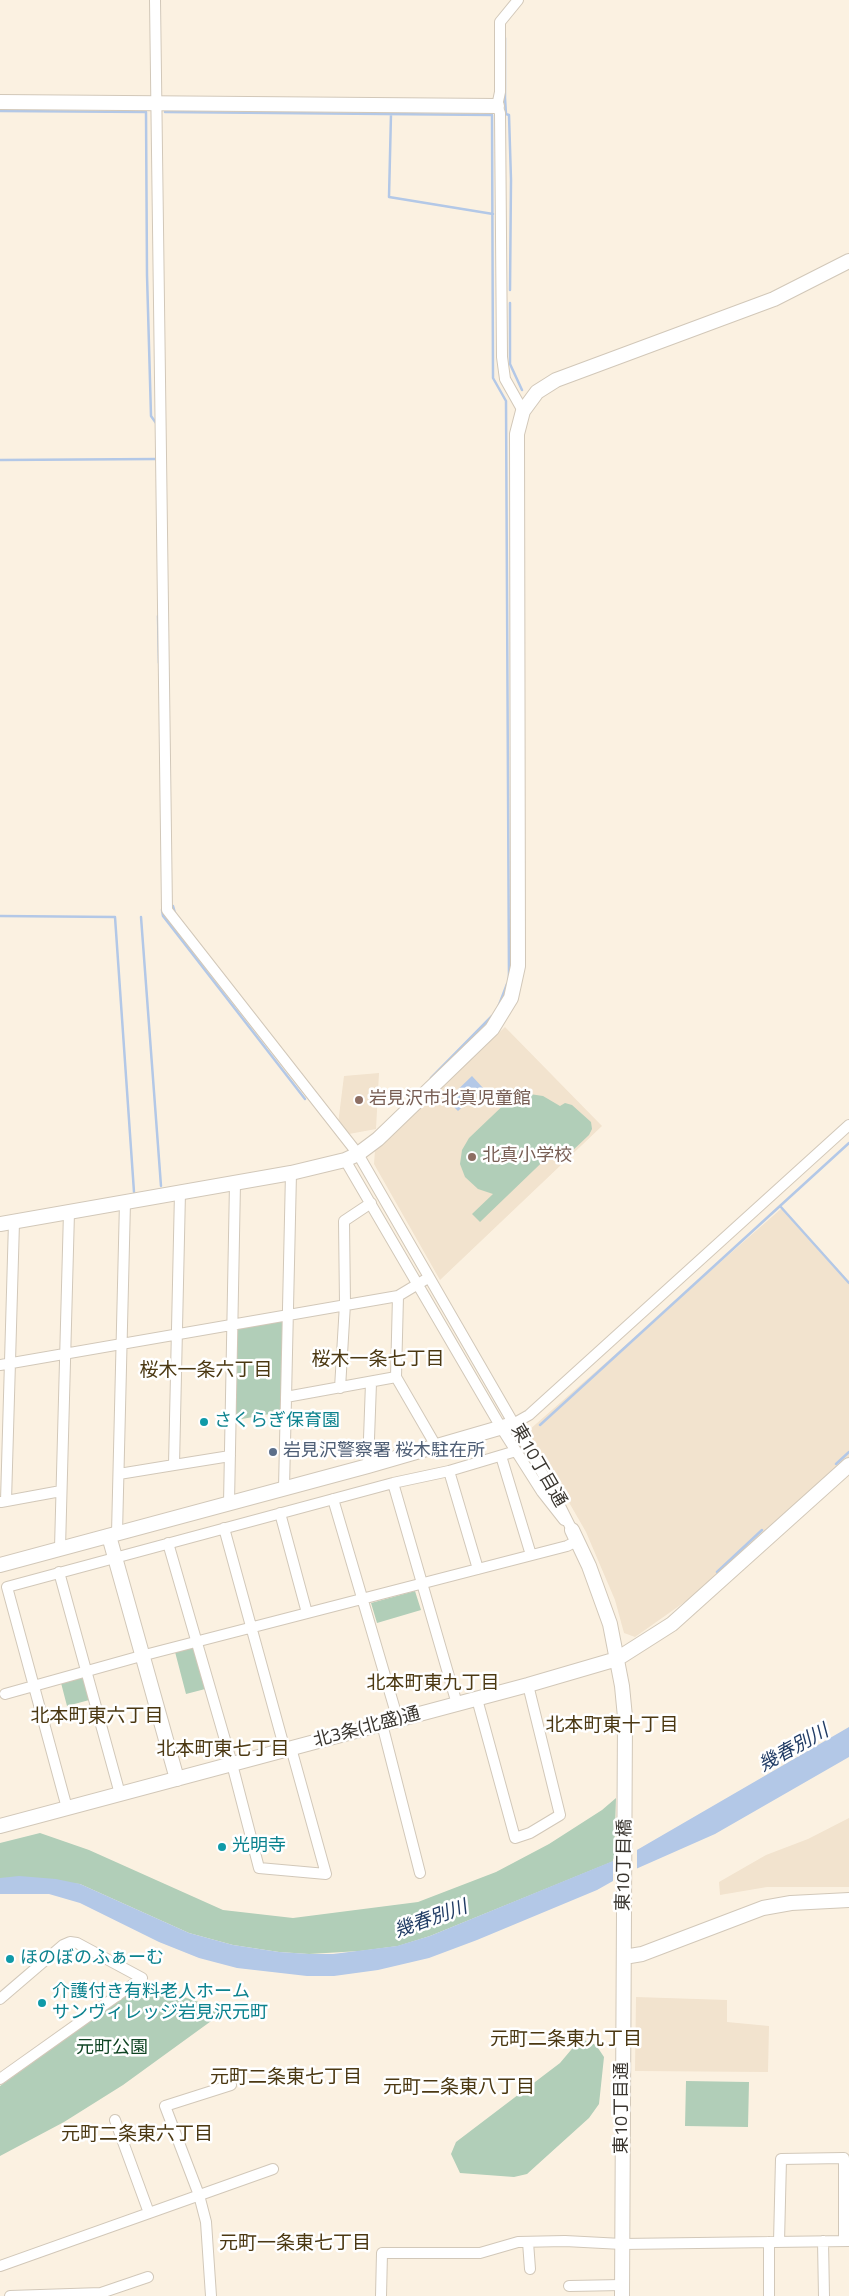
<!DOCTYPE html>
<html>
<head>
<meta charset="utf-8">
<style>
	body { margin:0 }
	canvas { display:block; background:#fbf1e1 }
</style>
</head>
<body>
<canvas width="849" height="2296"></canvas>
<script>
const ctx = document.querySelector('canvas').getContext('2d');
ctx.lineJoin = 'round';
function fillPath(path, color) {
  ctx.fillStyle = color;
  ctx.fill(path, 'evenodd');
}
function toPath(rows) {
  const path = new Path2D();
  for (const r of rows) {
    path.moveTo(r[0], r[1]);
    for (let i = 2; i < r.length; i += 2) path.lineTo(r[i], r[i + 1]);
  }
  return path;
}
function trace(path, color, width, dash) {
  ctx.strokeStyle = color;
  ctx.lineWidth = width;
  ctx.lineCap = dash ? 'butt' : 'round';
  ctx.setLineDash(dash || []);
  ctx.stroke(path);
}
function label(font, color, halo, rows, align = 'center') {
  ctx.font = font + ' "Titillium Web","Noto Sans JP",sans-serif';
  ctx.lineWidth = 5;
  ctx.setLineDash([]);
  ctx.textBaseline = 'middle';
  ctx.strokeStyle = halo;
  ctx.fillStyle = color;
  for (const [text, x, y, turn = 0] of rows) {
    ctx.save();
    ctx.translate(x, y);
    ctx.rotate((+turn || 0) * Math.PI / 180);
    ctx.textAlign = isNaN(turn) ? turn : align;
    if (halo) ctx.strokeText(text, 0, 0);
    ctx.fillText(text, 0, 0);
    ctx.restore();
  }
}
const built = toPath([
	[505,1027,602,1126,440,1280,374,1164,375,1150],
	[379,1073,376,1129,349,1134,338,1124,344,1076],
	[782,1208,849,1281,849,1457,696,1594,635,1637,624,1633,615,1600,586,1532,528,1431],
	[849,1818,849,1887,767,1887,720,1895,719,1882,766,1855,808,1839],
	[636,1997,727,2000,727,2022,769,2026,768,2072,635,2071]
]);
const green = toPath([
	[523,1093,543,1096,560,1106,565,1103,572,1105,591,1122,592,1129,589,1135,570,1153,560,1145,480,1222,472,1214,493,1194,478,1189,465,1177,460,1164,462,1150,469,1138,513,1096],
	[288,1313,286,1411,231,1421,233,1324],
	[415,1591,421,1610,377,1623,371,1603],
	[196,1642,209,1688,186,1694,174,1648],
	[86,1672,93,1699,67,1706,60,1679],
	[616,1798,614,1861,430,1936,398,1946,360,1951,309,1954,279,1952,233,1945,189,1933,80,1884,0,1878,0,1843,40,1833,89,1850,223,1910,293,1918,418,1902,496,1872,549,1844,602,1810],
	[143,1983,225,2011,123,2085,64,2122,0,2156,0,2086],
	[584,2040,596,2045,604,2057,599,2104,589,2118,527,2174,514,2177,460,2173,451,2154,456,2142,560,2063,576,2044],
	[686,2081,749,2082,748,2127,685,2126]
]);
const water = toPath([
	[472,1076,483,1088,458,1111,447,1100],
	[849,1727,849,1757,715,1834,629,1872,597,1890,477,1940,429,1958,378,1970,334,1976,307,1976,237,1968,199,1958,159,1942,80,1903,49,1894,0,1894,0,1878,19,1876,56,1879,80,1884,189,1933,233,1945,279,1952,309,1954,333,1954,397,1946,430,1936,630,1854]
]);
const pier = toPath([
	[637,1847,637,1872,613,1884,613,1859]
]);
const stream = toPath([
	[505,38,505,98,506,114,509,115,511,180,510,290],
	[0,111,146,112,147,275,151,416,156,423],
	[165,112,492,115,493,378,506,401,509,979],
	[391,114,389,197,493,214],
	[510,303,510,364,522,390],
	[0,460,157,459],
	[158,616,159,663],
	[173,906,175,913],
	[162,910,163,916,305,1099],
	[0,916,115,917,134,1192],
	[141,917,161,1186],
	[499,1005,507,984],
	[431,1078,492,1016],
	[780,1206,849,1283],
	[540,1425,849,1143],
	[836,1464,849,1452],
	[717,1572,762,1530]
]);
const street = toPath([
	[155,0,167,910,358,1154,552,1490,572,1530],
	[518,0,500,22,500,92,497,106,500,113,502,357,505,379,523,411],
	[345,1160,502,1429,542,1492,564,1520],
	[398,1296,396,1377,436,1446],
	[0,1365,398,1296,428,1278],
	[340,1388,345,1304,344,1221,371,1203],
	[286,1397,396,1377],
	[513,1424,529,1415,849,1125],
	[501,1456,531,1555],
	[174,1465,230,1456],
	[368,1466,371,1383],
	[449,1471,478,1569],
	[119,1474,174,1465,180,1192],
	[393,1483,457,1704],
	[284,1488,291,1173],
	[333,1499,398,1720],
	[6,1501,14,1222],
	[1,1502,61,1491],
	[229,1503,235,1183],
	[280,1513,307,1613],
	[224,1528,285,1750],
	[117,1533,125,1202],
	[168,1543,232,1764,259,1868,326,1874,291,1748],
	[60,1548,69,1212],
	[59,1572,120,1794],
	[5,1694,141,1656,567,1546,577,1541],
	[477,1699,515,1838,530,1833,560,1815,528,1685],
	[382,1724,420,1873],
	[67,1808,7,1587,393,1483,449,1471,516,1451],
	[0,1999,63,1945,70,1942,77,1943,142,1978,0,2079],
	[115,2120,149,2213],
	[823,2241,824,2296],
	[528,2242,530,2269],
	[779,2242,781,2159,844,2158,844,2241],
	[0,2266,273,2169],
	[569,2286,622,2285],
	[10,2296,101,2293,148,2277],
	[211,2296,206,2222,199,2195,165,2106,231,2085],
	[381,2296,382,2253,480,2253,518,2242,565,2241,622,2244,849,2241],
	[769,2296,769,2242]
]);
const secondary = toPath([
	[0,102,497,106],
	[0,1224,291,1173,345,1160,358,1154,378,1139,492,1029,511,998,518,966,517,434,523,411,537,392,556,380,774,299,849,261],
	[572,1530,589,1566,610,1624,622,1686,625,1717,622,2296],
	[109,1536,177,1779],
	[0,1565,368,1466,513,1424],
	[0,1826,528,1685,617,1659,672,1624,849,1465],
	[624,1957,642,1954,763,1908,791,1903,849,1900]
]);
const markers = [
	[359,1100,5,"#8d6e63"],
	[472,1157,5,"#8d6e63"],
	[204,1422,5,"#0f9aa8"],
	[273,1452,5,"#5c6f8a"],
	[222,1847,5,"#0f9aa8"],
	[10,1959,5,"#0f9aa8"],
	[42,2003,5,"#0f9aa8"]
];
const educationNames = [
	["岩見沢市北真児童館",369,1100],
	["北真小学校",482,1157]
];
const cultureNames = [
	["さくらぎ保育園",214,1422],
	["光明寺",232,1847],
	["ほのぼのふぁーむ",20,1959],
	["介護付き有料老人ホーム",52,1993],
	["サンヴィレッジ岩見沢元町",52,2014]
];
const serviceNames = [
	["岩見沢警察署 桜木駐在所",283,1452]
];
const streetNames = [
	["東10丁目通",538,1466,60],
	["北3条(北盛)通",367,1728,-15],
	["東10丁目橋",625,1865,-89],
	["東10丁目通",623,2108,-90]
];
const parkNames = [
	["元町公園",112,2049]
];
const neighbourhoodNames = [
	["桜木一条七丁目",378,1360],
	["桜木一条六丁目",206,1371],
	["北本町東九丁目",433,1684],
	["北本町東六丁目",97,1717],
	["北本町東十丁目",612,1726],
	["北本町東七丁目",223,1750],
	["元町二条東九丁目",566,2040],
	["元町二条東七丁目",286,2078],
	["元町二条東八丁目",459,2088],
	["元町二条東六丁目",137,2135],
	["元町一条東七丁目",295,2244]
];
const waterNames = [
	["幾春別川",794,1749,-29],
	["幾春別川",431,1920,-20]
];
fillPath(built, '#f2e3ce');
fillPath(green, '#b1ceb8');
fillPath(water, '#b3c8e7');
fillPath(pier, '#fbf1e1');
trace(stream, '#b3c8e7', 2.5);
trace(street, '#d2c8b9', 12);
trace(secondary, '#d2c8b9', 16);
trace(street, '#fff', 10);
trace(secondary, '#fff', 14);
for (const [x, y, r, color] of markers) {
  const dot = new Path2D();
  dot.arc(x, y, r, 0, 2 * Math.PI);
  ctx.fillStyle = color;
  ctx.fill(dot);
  trace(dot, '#fff', 2);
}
label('18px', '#785e54', '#fff', educationNames, 'left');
label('18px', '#0d838f', '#fff', cultureNames, 'left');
label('18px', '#4e5e75', '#fff', serviceNames, 'left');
label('18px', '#39352f', '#fff', streetNames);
label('18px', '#104524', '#fff', parkNames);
label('19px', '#4b3812', '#fff', neighbourhoodNames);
label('italic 19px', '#213c65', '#fff', waterNames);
</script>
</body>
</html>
